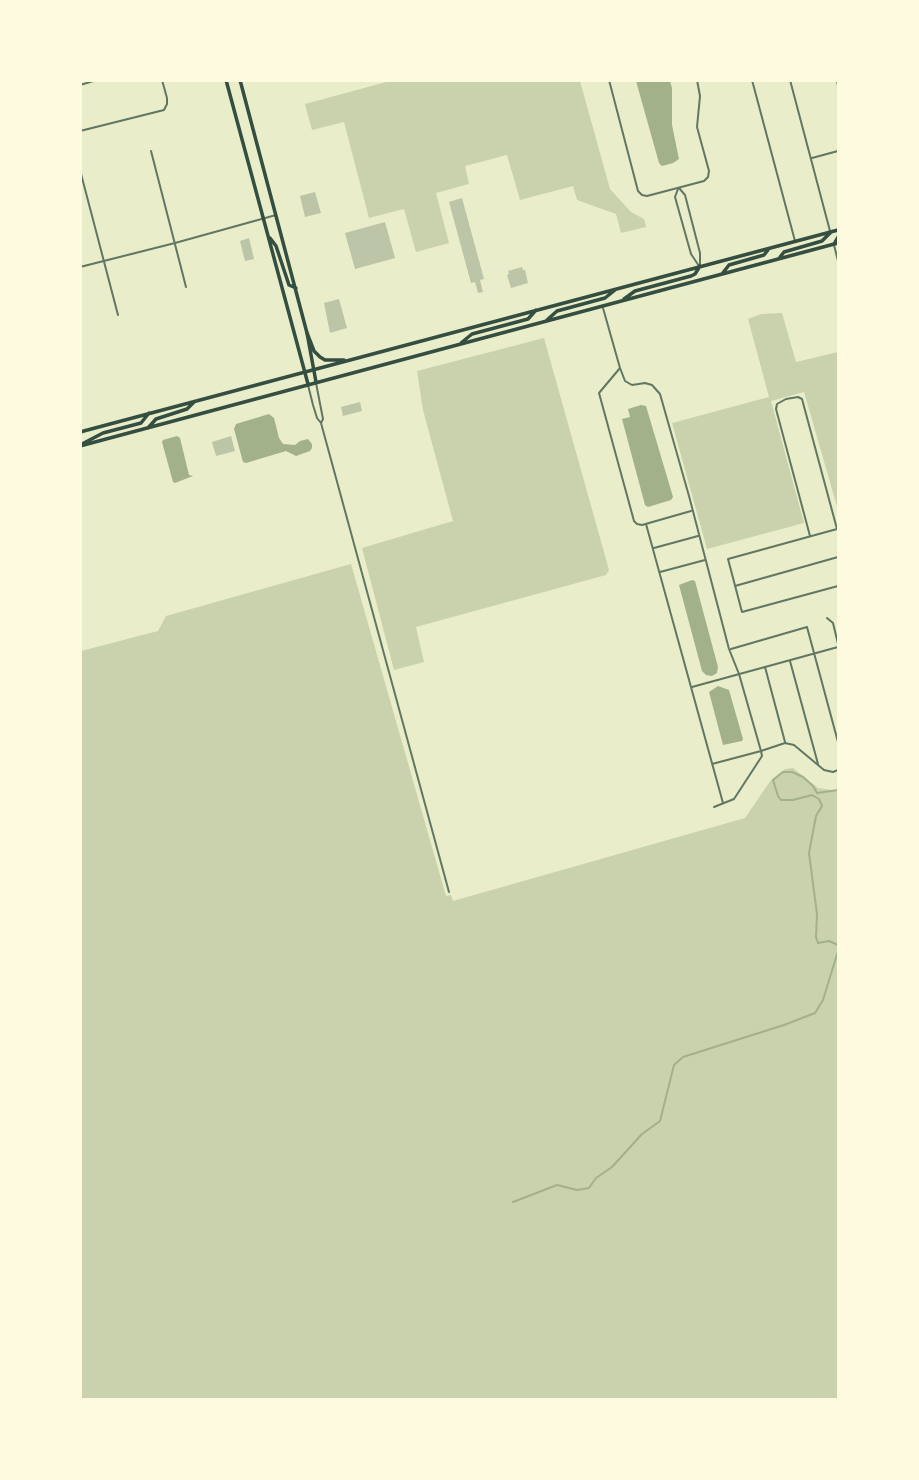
<!DOCTYPE html>
<html>
<head>
<meta charset="utf-8">
<style>
	body { margin:0 }
	#map { position:relative; width:919px; height:1480px; overflow:hidden; background:#e9edc9; font-family:"Work Sans",sans-serif }
	canvas { display:block }
	.frame { position:absolute; inset:0; border:82px solid #fefae0; pointer-events:none }
</style>
</head>
<body>
<div id="map">
<canvas width="919" height="1480"></canvas>
<div class="frame"></div>
</div>
<script>
const context = document.querySelector('canvas').getContext('2d');
context.lineJoin = 'round';
function fill(path, color) { context.fillStyle = color; context.fill(path, 'evenodd'); }
const shape = rows => new Path2D(rows.map(r => 'M' + r).join(''));
function stroke(path, color, width, dash) { context.strokeStyle = color; context.lineWidth = width; context.lineCap = dash ? 'butt' : 'round'; context.setLineDash(dash || []); context.stroke(path); }
fill(shape([
	[390,81,580,81,610,189,631,212,644,219,646,227,621,233,616,214,577,200,573,186,520,200,507,155,465,166,469,184,436,193,449,243,416,252,404,209,369,218,344,122,312,130,305,104],
	[782,313,796,362,838,352,838,510,804,392,771,401,804,523,707,549,672,423,769,397,748,319,761,314],
	[544,338,609,570,606,575,416,627,424,662,394,670,362,548,453,521,423,410,417,371],
	[351,564,446,896,451,895,453,901,745,818,771,780,785,769,793,768,818,788,838,791,838,1399,81,1399,81,651,158,631,166,616]
]), '#cad2ad');
fill(shape([
	[636,81,670,81,672,88,672,125,679,159,673,163,662,166,659,163],
	[641,405,646,406,673,497,671,500,648,507,645,505,622,419,630,417,628,409],
	[269,414,274,418,279,438,283,444,295,445,300,441,308,439,312,444,312,448,310,451,296,456,286,451,246,463,243,462,234,429,236,424],
	[177,436,180,438,189,475,193,476,175,483,173,482,162,442,163,440],
	[692,580,695,581,718,667,717,673,712,676,706,675,702,671,679,585],
	[718,686,729,690,743,739,742,741,723,745,709,692]
]), '#a3b18a');
stroke(shape([
	[838,790,817,793,813,786,803,777,792,772,783,772,773,780,778,796,781,800,793,800,812,795,819,799,822,806,816,816,809,853,817,914,816,937,818,943,829,941,838,945],
	[513,1202,557,1185,577,1190,589,1188,596,1178,612,1167,642,1134,660,1121,674,1065,683,1057,784,1025,815,1013,823,1000,838,951]
]), '#a3b18a', 2);
fill(shape([
	[315,192,321,213,305,217,300,196],
	[462,198,484,279,480,280,483,292,478,293,475,282,471,283,449,202],
	[385,222,395,258,355,269,345,233],
	[249,238,254,259,245,261,240,241],
	[522,267,523,270,525,270,528,283,511,288,507,275,509,274,508,271],
	[339,299,347,328,330,333,324,303],
	[360,402,362,411,343,416,341,407],
	[231,436,235,451,216,456,212,442]
]), '#bcc5a7');
stroke(shape([
	[609,80,638,191,642,195,647,196,704,181,708,177,709,171,697,127,700,96,697,80],
	[752,80,795,241],
	[790,80,830,231],
	[837,80,838,86],
	[80,85,97,80],
	[80,131,164,110,167,104,167,98,162,80],
	[151,151,186,287],
	[812,158,838,151],
	[80,170,118,315],
	[679,188,685,195,700,253,700,265],
	[678,189,675,197,691,254,699,266],
	[834,245,838,261],
	[80,267,175,243,276,215],
	[603,308,620,368,625,381,632,385,645,383,652,385,660,394,689,496,729,649,739,674,761,751,712,764],
	[620,368,599,393,634,521,637,524,642,525,691,511],
	[308,385,313,405,317,418,321,423,323,419,316,383],
	[321,423,449,892],
	[646,524,723,803],
	[837,529,728,559,742,612,838,586],
	[810,536,776,409,777,404,786,399,798,397,802,399,837,529],
	[654,548,698,536],
	[660,572,705,560],
	[735,586,838,557],
	[827,618,833,623,838,644],
	[731,649,807,627,838,742],
	[790,661,818,764],
	[765,667,785,742],
	[692,687,838,647],
	[714,807,734,799,762,756,761,751,785,743,794,745,824,770,833,772,838,770]
]), '#617663', 2);
stroke(shape([
	[226,80,308,384],
	[240,80,307,333,316,382],
	[270,238,276,246,289,285,296,288]
]), '#344e41', 3.5);
stroke(shape([
	[834,244,838,237],
	[780,257,784,252,822,241,831,232],
	[722,274,729,265,764,255,768,250],
	[624,299,635,291,691,276,695,274,700,266],
	[547,320,557,311,605,298,615,290],
	[307,333,314,351,320,357,325,360,344,360],
	[461,343,472,334,528,319,536,310],
	[148,428,156,419,187,409,194,402],
	[80,432,838,230],
	[82,444,103,433,141,423,149,413],
	[80,446,838,243]
]), '#344e41', 3.5);
</script>
</body>
</html>
